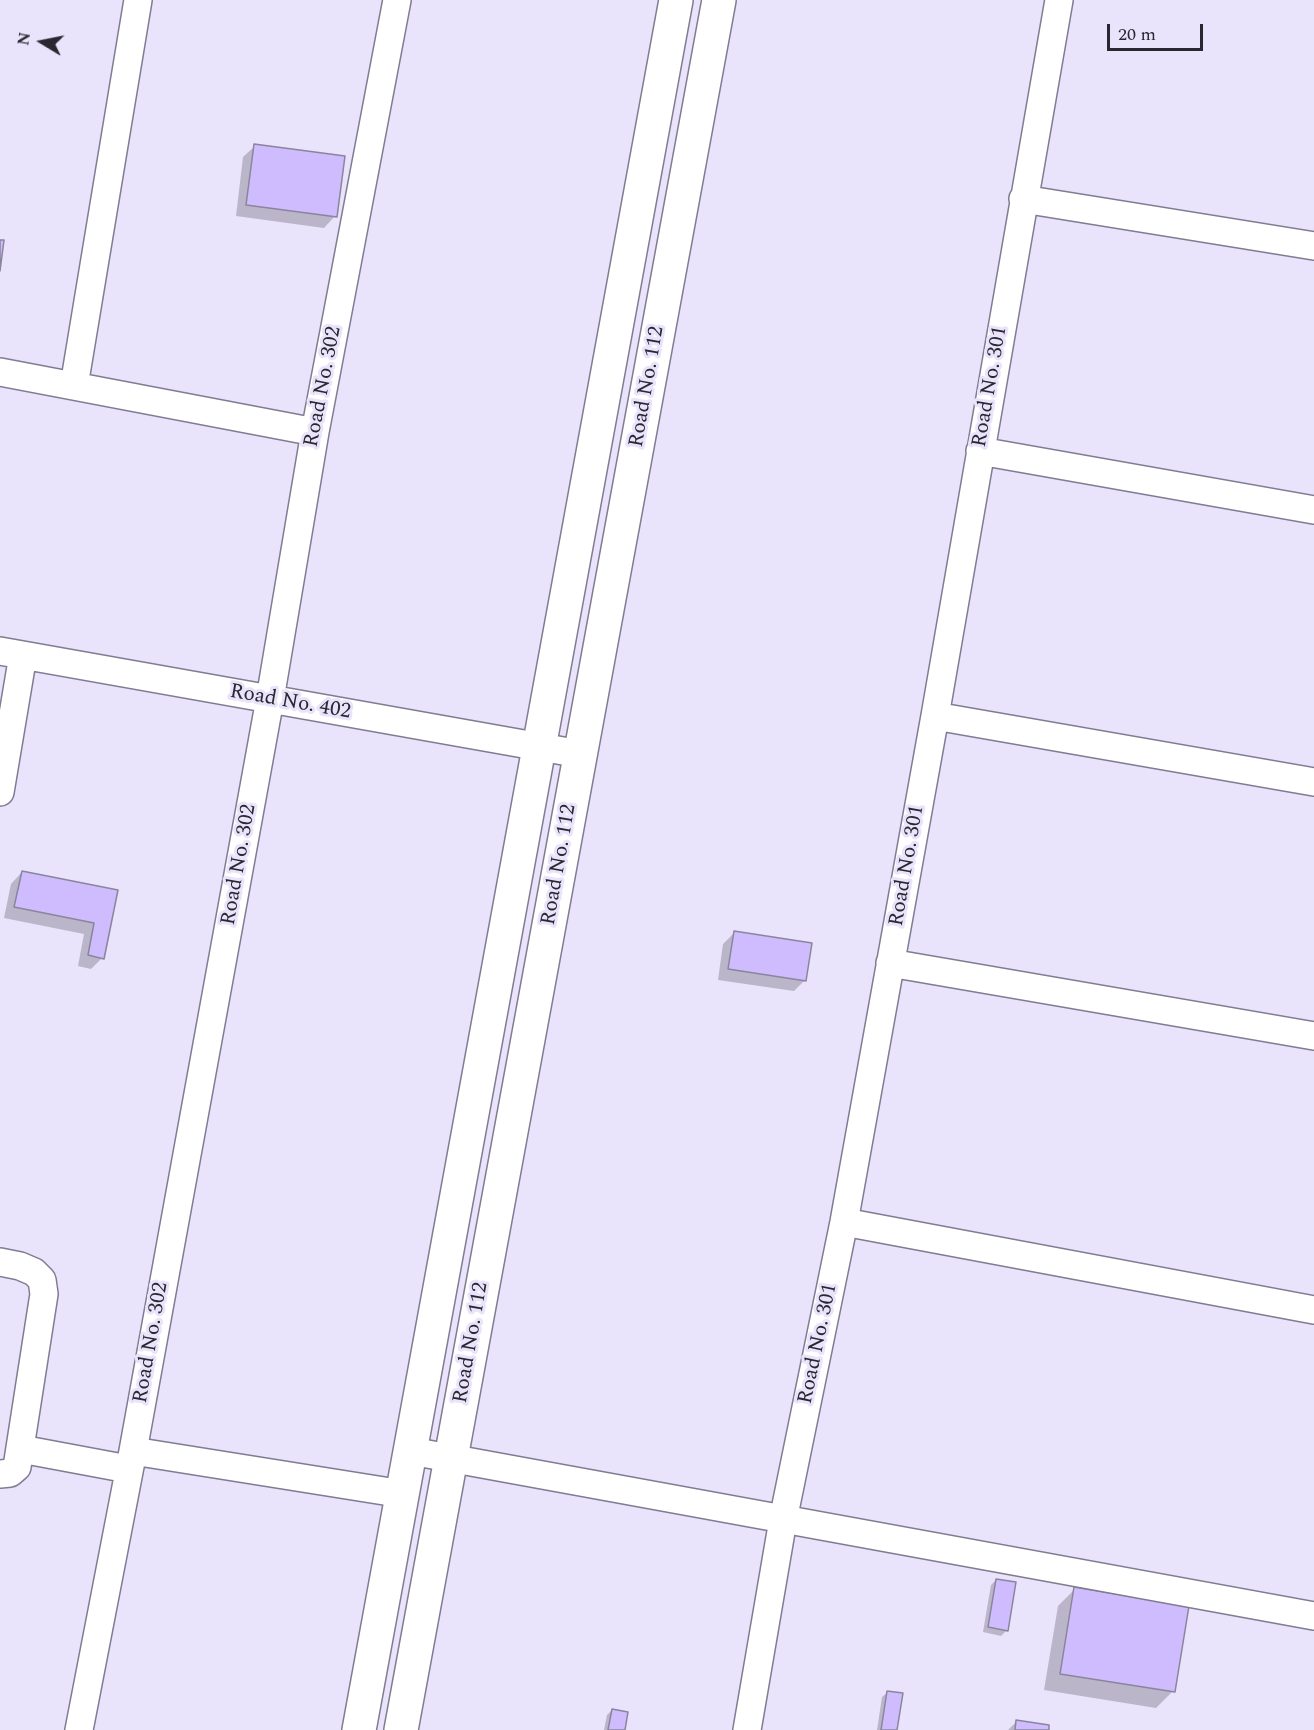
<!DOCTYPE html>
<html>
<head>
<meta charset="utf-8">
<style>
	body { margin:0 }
	#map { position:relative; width:1314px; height:1730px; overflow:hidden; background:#e9e3fb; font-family:Spectral,serif }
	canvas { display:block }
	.north { position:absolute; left:12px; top:12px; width:60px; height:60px; -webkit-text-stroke:4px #e9e3fb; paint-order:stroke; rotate:280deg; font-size:16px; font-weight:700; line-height:24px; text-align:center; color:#29272f }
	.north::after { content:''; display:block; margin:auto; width:21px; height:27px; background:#29272f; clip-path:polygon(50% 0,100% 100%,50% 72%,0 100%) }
	.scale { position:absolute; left:1107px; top:24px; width:96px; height:27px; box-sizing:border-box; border:3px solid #29272f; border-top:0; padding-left:8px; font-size:18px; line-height:21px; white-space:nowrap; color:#29272f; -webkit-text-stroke:4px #e9e3fb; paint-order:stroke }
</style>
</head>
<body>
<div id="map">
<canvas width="1314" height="1730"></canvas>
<div class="north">N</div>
<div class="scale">20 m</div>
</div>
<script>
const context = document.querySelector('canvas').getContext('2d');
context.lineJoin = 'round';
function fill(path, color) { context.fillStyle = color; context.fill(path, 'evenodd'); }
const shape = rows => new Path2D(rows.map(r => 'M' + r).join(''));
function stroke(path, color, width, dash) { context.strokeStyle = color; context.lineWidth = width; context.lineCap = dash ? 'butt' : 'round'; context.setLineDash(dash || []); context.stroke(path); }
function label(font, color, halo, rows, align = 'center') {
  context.font = font + ' Spectral,serif'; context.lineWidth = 6; context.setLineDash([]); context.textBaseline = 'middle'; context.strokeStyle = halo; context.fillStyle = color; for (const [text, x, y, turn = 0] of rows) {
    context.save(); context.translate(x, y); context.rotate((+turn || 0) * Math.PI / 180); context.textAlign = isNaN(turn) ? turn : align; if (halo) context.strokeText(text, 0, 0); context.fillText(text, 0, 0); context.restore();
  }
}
fill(shape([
	[255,146,335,216,324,228,236,216,243,157],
	[22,872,116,891,102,958,91,969,78,966,84,934,4,918,11,884],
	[734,933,805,980,794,991,718,980,723,944],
	[996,1580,1007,1630,1001,1636,983,1632,991,1585],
	[1075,1589,1173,1691,1156,1708,1044,1690,1058,1606],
	[888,1692,895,1730,877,1730,882,1697],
	[612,1710,623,1730,604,1730,607,1715],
	[1017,1721,1047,1730,1008,1730]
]), '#0003');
const building = shape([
	[254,144,345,156,337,217,246,205,254,144],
	[0,240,4,240,0,271,0,240],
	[22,871,118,890,104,959,88,955,94,923,14,907,22,871],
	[734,931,812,943,806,981,728,969,734,931],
	[996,1579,1016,1582,1008,1631,988,1627,996,1579],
	[1074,1587,1189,1606,1175,1692,1060,1674,1074,1587],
	[887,1691,903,1693,897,1730,881,1730,887,1691],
	[612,1709,628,1712,625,1730,608,1730,612,1709],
	[1016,1720,1049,1725,1049,1730,1015,1730,1016,1720]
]);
fill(building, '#cebcfe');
stroke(building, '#8a859b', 1.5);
const minor = shape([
	[1023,199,1314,246],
	[0,372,315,432],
	[74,386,138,0],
	[980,451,1314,510],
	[0,651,580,754],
	[935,716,1314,782],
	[0,792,23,655],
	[890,963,1314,1036],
	[844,1222,1314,1310],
	[0,1262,20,1266,34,1272,42,1280,44,1294,17,1467,10,1473,0,1474],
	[21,1449,128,1469],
	[133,1451,403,1494],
	[411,1451,1314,1616],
	[79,1730,133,1451,270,699,315,432,397,0],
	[747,1730,783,1520,844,1222,935,716,1059,0]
]);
const tertiary = shape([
	[359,1730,676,0],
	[401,1730,719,0]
]);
stroke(minor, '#817c91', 30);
stroke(tertiary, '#817c91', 36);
stroke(minor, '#fff', 27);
stroke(tertiary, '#fff', 33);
label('21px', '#29272f', '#e9e3fb', [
	["Road No. 302",324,387,-79],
	["Road No. 112",648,387,-80],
	["Road No. 301",991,387,-80],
	["Road No. 402",290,703,10],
	["Road No. 302",240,865,-80],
	["Road No. 112",560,865,-80],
	["Road No. 301",908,866,-80],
	["Road No. 302",152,1343,-80],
	["Road No. 112",472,1343,-80],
	["Road No. 301",819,1344,-78]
]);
</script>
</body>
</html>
